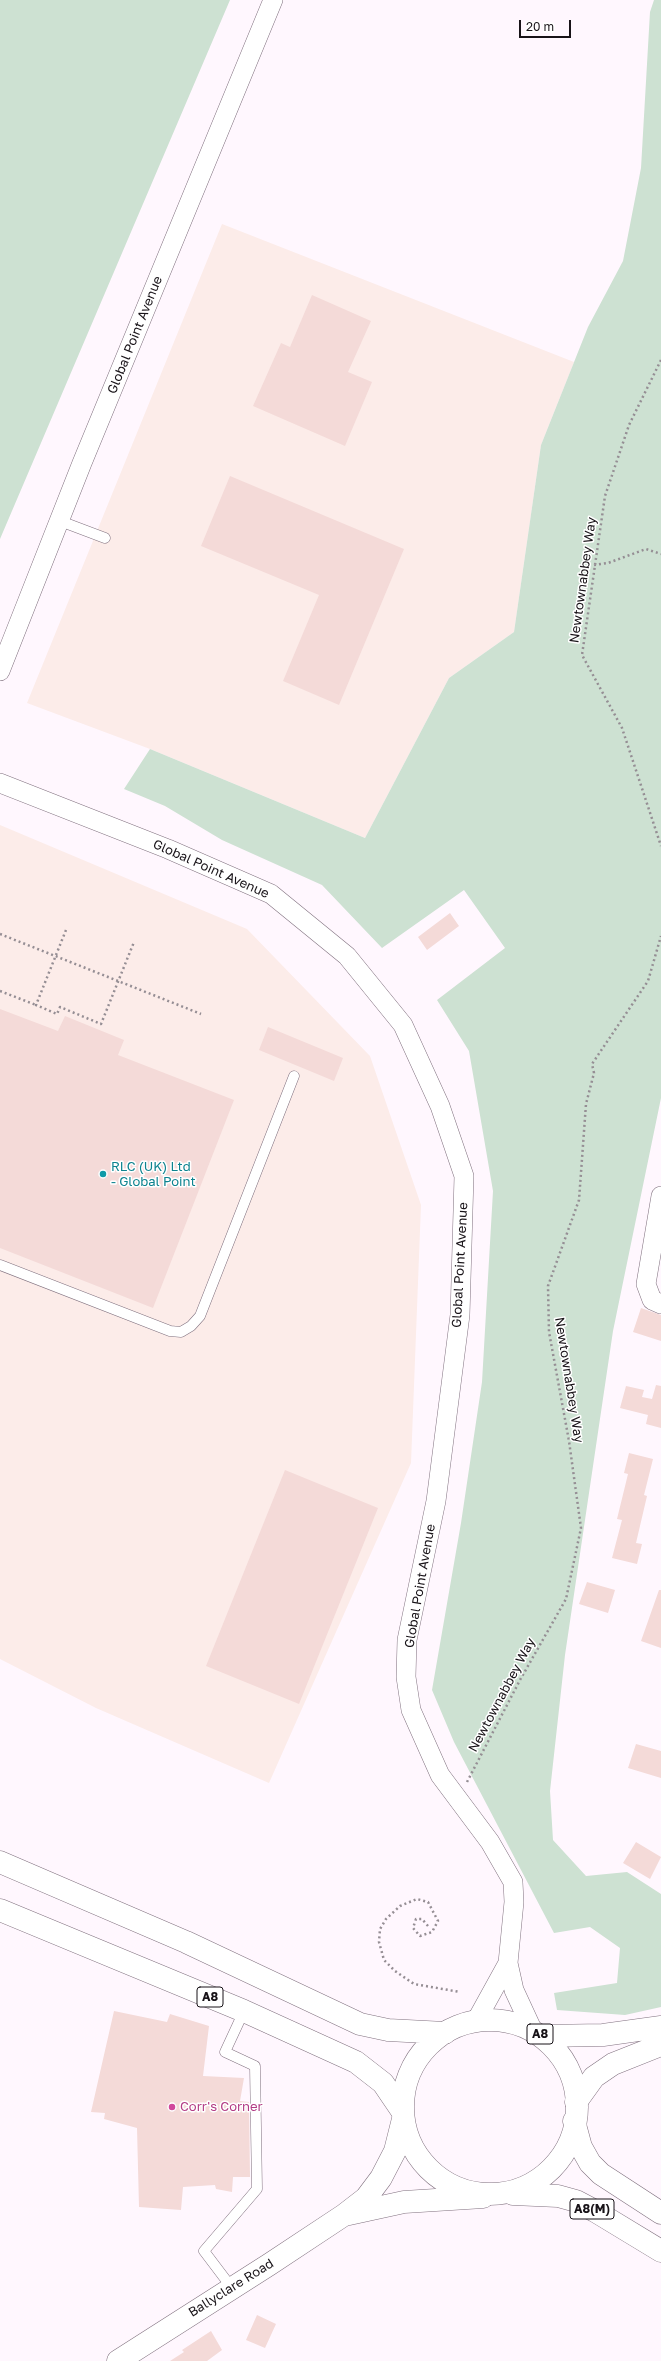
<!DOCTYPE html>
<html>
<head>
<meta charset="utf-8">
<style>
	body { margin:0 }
	#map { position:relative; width:661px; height:2361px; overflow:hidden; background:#fff7fe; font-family:"Golos Text",sans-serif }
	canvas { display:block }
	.scale { position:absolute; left:519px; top:20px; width:52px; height:18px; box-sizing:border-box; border:2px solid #181318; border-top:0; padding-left:5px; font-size:12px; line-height:14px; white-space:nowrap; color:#181318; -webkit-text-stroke:3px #fff; paint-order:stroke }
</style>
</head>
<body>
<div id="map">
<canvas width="661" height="2361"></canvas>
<div class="scale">20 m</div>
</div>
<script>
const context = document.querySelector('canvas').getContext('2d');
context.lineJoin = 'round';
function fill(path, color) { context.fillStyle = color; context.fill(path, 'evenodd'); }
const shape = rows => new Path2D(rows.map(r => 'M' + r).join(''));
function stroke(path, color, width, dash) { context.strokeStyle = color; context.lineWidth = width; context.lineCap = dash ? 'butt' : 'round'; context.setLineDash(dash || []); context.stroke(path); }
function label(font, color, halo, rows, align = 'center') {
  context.font = font + ' "Golos Text",sans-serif'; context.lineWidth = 3; context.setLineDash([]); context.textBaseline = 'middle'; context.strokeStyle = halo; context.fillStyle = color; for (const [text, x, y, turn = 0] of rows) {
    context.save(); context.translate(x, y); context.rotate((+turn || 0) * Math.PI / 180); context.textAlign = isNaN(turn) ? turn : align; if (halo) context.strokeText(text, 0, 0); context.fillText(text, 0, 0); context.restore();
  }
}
fill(shape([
	[222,224,574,362,541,445,514,632,449,678,365,838,150,749,27,703],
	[0,825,247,929,370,1056,421,1205,411,1463,269,1783,96,1708,0,1659]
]), '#fcece9');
fill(shape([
	[0,0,230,0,0,539],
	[654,0,661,0,661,1098,613,1331,565,1655,550,1791,553,1840,586,1876,627,1872,661,1894,661,2007,625,2015,557,2010,554,1993,617,1983,620,1948,590,1927,554,1933,454,1742,432,1690,461,1523,482,1382,493,1191,469,1051,437,1000,505,948,464,890,382,948,322,885,222,840,165,806,124,789,150,749,365,838,449,678,514,632,541,445,588,327,623,261,641,168,650,12]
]), '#cde1d2');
fill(shape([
	[312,295,371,321,348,372,372,382,345,446,253,406,281,343,290,347],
	[230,476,404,549,339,705,283,681,319,595,201,546],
	[450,913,459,926,427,950,418,937],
	[0,1009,58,1031,65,1016,124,1040,118,1055,234,1100,153,1308,0,1248],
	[268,1027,343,1058,334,1081,259,1050],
	[641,1308,661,1315,661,1341,633,1332],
	[656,1385,661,1386,661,1428,646,1424,648,1415,620,1408,626,1386,644,1390,642,1397,652,1399],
	[629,1453,653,1459,644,1495,647,1496,636,1543,642,1544,637,1564,612,1558,622,1520,617,1519,628,1474,624,1473],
	[285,1470,378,1508,299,1704,206,1666],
	[587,1582,615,1590,608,1613,579,1604],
	[659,1590,661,1590,661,1648,641,1641],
	[636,1744,661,1751,661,1778,628,1768],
	[636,1842,661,1857,650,1879,623,1863],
	[114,2011,167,2022,170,2014,209,2026,203,2076,244,2078,240,2101,249,2102,250,2177,233,2177,232,2192,216,2189,215,2185,183,2187,181,2210,139,2207,137,2128,104,2119,105,2113,91,2112],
	[257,2315,276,2324,265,2348,246,2340],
	[211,2331,222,2350,207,2361,170,2361,184,2352,182,2350]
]), '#f4dad8');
const service = shape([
	[60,521,105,538],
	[0,1265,170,1331,181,1332,191,1326,200,1316,294,1076],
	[232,2288,204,2251,257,2189,255,2066,225,2052,244,2011]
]);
const minor = shape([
	[0,671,82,463,273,0],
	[0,783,168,849,271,894,347,956,403,1025,440,1106,464,1176,460,1315,436,1501,407,1640,406,1677,411,1710,440,1775,490,1842,513,1882,514,1902,508,1963,514,1990,532,2029],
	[661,1196,646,1284,652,1300,661,1304],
	[476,2021,508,1963]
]);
const secondary = shape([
	[543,2036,603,2035,661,2027],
	[576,2102,594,2077,613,2064,661,2045],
	[349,2214,404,2202,483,2197],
	[118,2361,270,2264,344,2215,366,2198,381,2178,395,2151,403,2119]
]);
const trunk = shape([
	[0,1862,186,1942,360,2024,388,2030,445,2033],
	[0,1910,244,2011,356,2062,383,2083,402,2111],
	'403 2107a87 87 0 1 1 174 0a87 87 0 1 1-174 0Z'
]);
const motorway = shape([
	[574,2121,581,2147,590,2163,601,2174,661,2213],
	[513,2194,558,2196,576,2201,595,2211,661,2251]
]);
stroke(service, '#80717f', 11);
stroke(minor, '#80717f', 20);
stroke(secondary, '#80717f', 23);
stroke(trunk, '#80717f', 23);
stroke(motorway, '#80717f', 23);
stroke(shape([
	[661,360,629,425,605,496,582,655,622,728,661,846],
	[594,565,608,563,646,549,661,554],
	[66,930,36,1005,57,1014,60,1007,101,1024,134,942],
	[0,934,201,1014],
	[0,991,36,1005],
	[467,1782,520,1680,566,1599,581,1528,569,1441,549,1332,548,1286,579,1200,586,1104,594,1073,592,1064,648,981,661,936],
	[428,1926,422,1919,416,1919,413,1928,420,1936,432,1932,438,1921,428,1902,417,1899,400,1906,386,1919,380,1929,379,1942,384,1960,395,1971,414,1984,460,1992]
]), '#958e94', 2.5, [2, 3]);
stroke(service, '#fff', 10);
stroke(minor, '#fff', 19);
stroke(secondary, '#fff', 22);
stroke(trunk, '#fff', 22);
stroke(motorway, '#fff', 22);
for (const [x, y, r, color] of [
	[103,1174,4,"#0f9aa8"],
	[172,2107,4,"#d1479c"]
]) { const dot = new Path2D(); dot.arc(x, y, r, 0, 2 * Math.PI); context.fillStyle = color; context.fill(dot); stroke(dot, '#fff', 1.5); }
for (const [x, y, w] of [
	[210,1997,26],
	[540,2034,26],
	[592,2209,44]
]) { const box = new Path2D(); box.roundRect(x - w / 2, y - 10, w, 20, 3); context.fillStyle = '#fff'; context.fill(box); stroke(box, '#181318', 1); }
label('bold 12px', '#181318', null, [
	["A8",210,1997],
	["A8",540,2034],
	["A8(M)",592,2209]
]);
label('13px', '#181318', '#fff', [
	["Global Point Avenue",135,335,-68],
	["Newtownabbey Way",583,580,-82],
	["Global Point Avenue",211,869,24],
	["Global Point Avenue",460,1265,-87],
	["Newtownabbey Way",569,1380,81],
	["Global Point Avenue",420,1586,-80],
	["Newtownabbey Way",502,1695,-62],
	["Ballyclare Road",231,2288,-32]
]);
label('13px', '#0d838f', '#fff', [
	["RLC (UK) Ltd",111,1167],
	["- Global Point",111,1182]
], 'left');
label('13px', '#b23c85', '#fff', [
	["Corr's Corner",180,2107]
], 'left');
</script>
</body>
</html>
